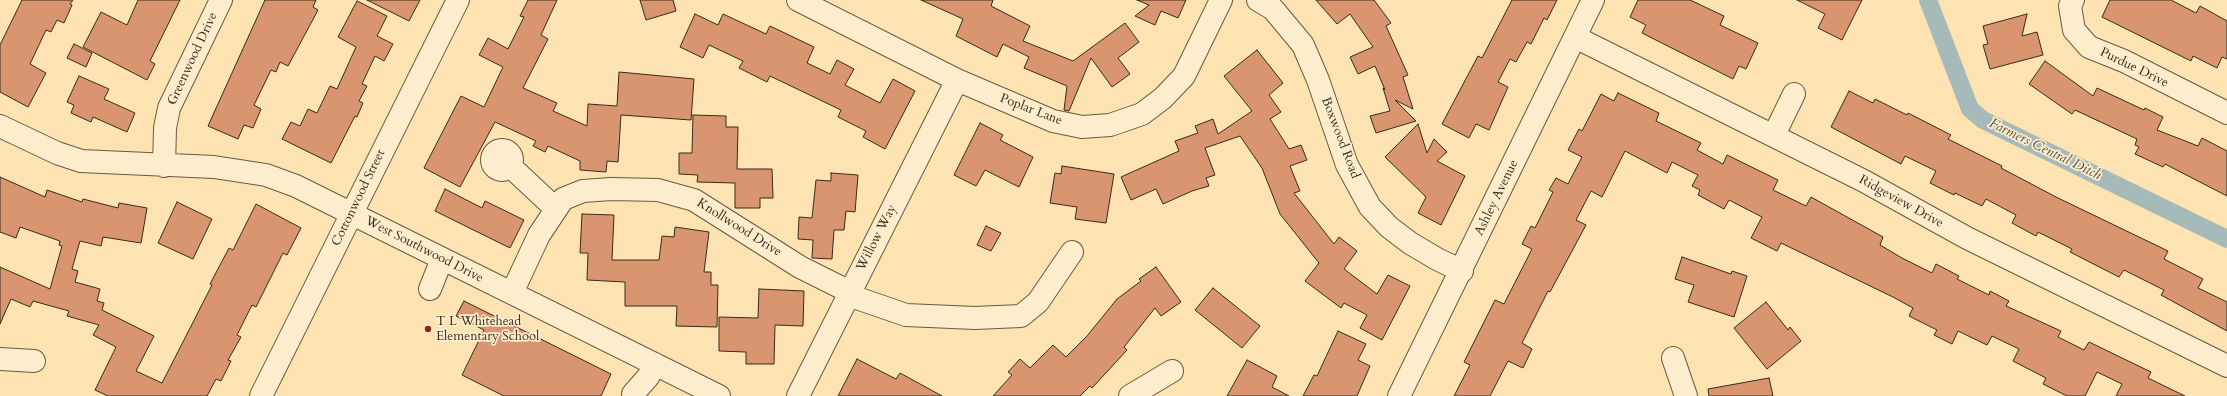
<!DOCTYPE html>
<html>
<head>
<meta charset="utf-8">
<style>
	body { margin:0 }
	canvas { display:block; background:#fde3b2 }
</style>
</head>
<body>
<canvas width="2227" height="396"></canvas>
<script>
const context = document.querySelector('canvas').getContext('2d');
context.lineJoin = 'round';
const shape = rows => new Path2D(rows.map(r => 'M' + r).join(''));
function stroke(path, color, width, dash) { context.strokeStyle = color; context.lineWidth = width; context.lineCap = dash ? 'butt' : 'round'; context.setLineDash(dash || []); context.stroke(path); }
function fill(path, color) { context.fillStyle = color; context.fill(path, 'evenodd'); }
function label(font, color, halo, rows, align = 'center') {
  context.font = font + ' Cardo,serif'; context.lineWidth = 3.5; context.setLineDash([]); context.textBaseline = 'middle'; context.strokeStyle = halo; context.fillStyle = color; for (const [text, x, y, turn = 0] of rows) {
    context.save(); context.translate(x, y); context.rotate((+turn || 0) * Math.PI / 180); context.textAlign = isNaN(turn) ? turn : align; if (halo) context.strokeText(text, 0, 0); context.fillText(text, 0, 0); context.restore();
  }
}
stroke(shape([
	[1928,0,1970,109,1983,120,2227,239]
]), '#a6bbb9', 18);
const building = shape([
	[22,0,73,0,70,4,72,5,64,23,57,20,51,32,46,30,30,64,46,73,28,107,0,92,0,45,22,0],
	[138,0,180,0,150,61,155,64,147,80,83,47,101,12,127,25,138,0],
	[265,0,316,0,313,7,318,10,288,66,280,62,276,72,271,70,254,105,261,109,253,128,244,125,238,139,208,126,265,0],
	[367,0,420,0,409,21,367,0],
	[528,0,557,0,541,35,548,39,523,88,557,103,553,111,587,126,588,104,617,106,619,72,694,79,691,120,621,115,618,162,607,161,606,172,580,170,580,161,548,146,545,152,533,146,536,141,495,122,460,187,424,168,461,96,484,107,503,67,479,55,488,38,508,49,524,17,520,16,528,0],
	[640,0,673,0,676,11,646,20,640,0],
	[921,0,993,0,991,6,1030,26,1023,41,1073,61,1125,23,1139,42,1118,58,1130,74,1112,87,1091,58,1069,111,1064,110,1067,86,1024,68,1029,57,1003,44,997,57,956,36,963,19,921,0],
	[1137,0,1186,0,1178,18,1161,11,1155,25,1135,16,1149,5,1137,0],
	[1316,0,1374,0,1391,23,1386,26,1408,75,1403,77,1413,109,1395,100,1416,121,1376,133,1370,116,1390,111,1383,88,1385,90,1375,66,1358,74,1350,57,1373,47,1350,14,1337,24,1316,0],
	[1512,0,1557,0,1547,20,1544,18,1531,44,1527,42,1516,62,1510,59,1498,82,1508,87,1489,130,1476,124,1469,138,1442,124,1478,56,1482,58,1512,0],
	[1638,0,1690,0,1724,16,1720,25,1758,43,1746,69,1739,66,1733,79,1642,33,1646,25,1630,17,1638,0],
	[1797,0,1862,0,1842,40,1818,28,1825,14,1797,0],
	[2110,0,2171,0,2196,13,2200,6,2227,21,2227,59,2222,57,2217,68,2193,56,2191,61,2102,17,2110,0],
	[357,1,387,16,377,36,393,44,384,61,375,56,362,84,367,86,359,101,363,103,357,117,355,116,331,163,282,139,291,122,300,126,308,109,317,113,330,86,337,89,356,47,338,37,357,1],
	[695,14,718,25,723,14,766,34,770,26,814,47,807,63,830,74,837,60,854,69,845,85,880,103,893,79,915,91,885,149,863,137,866,131,838,117,841,110,770,76,767,82,739,68,743,61,709,45,703,58,680,47,695,14],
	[2027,14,2022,36,2037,32,2043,55,1990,69,1983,45,1988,44,1983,26,2027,14],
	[74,44,92,53,86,67,67,58,74,44],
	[1257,50,1283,83,1269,95,1281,112,1270,119,1289,149,1301,145,1307,160,1290,166,1300,191,1294,193,1334,244,1339,237,1357,251,1344,269,1377,294,1388,275,1410,286,1382,340,1360,328,1367,315,1344,303,1341,308,1305,281,1319,263,1280,214,1262,168,1240,136,1205,148,1215,175,1206,178,1209,186,1192,191,1163,204,1156,189,1131,200,1121,177,1179,151,1175,141,1198,133,1195,126,1213,119,1218,134,1252,111,1224,76,1257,50],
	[2045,61,2093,96,2097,88,2144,110,2145,108,2163,117,2157,130,2198,146,2202,138,2227,151,2227,196,2165,164,2163,167,2135,154,2139,147,2135,145,2137,139,2075,110,2072,114,2029,84,2045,61],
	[79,76,109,89,104,99,135,113,127,132,93,117,91,122,71,113,74,105,67,102,79,76],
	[1849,91,1873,103,1875,99,1907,115,1908,113,1951,135,1948,139,2002,166,2001,168,2056,197,2168,251,2164,259,2203,279,2198,288,2227,302,2227,331,2161,295,2164,290,2124,270,2119,277,2070,252,2072,249,2038,232,2036,236,2012,223,2016,215,1986,199,1982,206,1955,193,1954,195,1930,183,1936,171,1905,156,1901,164,1831,127,1849,91],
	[1618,93,1659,113,1656,121,1701,143,1697,150,1723,164,1727,155,1778,180,1773,190,1806,206,1811,197,1883,237,1880,245,1902,258,1932,273,1936,264,1959,276,1957,279,1989,295,1990,291,2009,301,2006,306,2061,331,2058,337,2084,350,2089,342,2151,372,2148,378,2185,396,2116,396,2122,384,2097,372,2085,396,2067,396,2043,384,2046,378,2013,361,2019,349,1992,336,1987,345,1958,331,1952,344,1934,335,1937,330,1909,316,1913,308,1893,297,1781,243,1777,251,1751,238,1762,217,1729,200,1724,209,1698,195,1700,190,1692,186,1698,175,1672,162,1667,173,1625,151,1602,197,1591,191,1576,220,1586,225,1550,292,1548,291,1522,343,1532,349,1523,368,1508,361,1490,396,1454,396,1470,365,1464,362,1495,300,1504,304,1532,249,1522,244,1531,226,1535,228,1553,192,1549,190,1556,178,1568,184,1582,157,1568,150,1579,129,1582,131,1601,94,1614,101,1618,93],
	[693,115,726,116,726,127,738,127,737,169,772,169,773,198,760,198,760,208,735,208,735,183,697,182,698,175,679,174,679,153,692,153,693,115],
	[980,123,1003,135,1000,140,1033,157,1019,187,985,170,976,186,954,175,980,123],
	[1418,124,1427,153,1434,139,1447,152,1437,161,1465,176,1441,225,1418,213,1426,197,1385,157,1418,124],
	[1062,166,1114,174,1106,223,1075,219,1077,207,1050,203,1055,173,1061,174,1062,166],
	[831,173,858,175,855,212,846,211,844,230,834,230,832,259,812,258,813,240,798,239,799,217,812,218,816,180,831,181,831,173],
	[0,177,45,197,47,190,82,202,83,199,118,208,119,203,147,208,141,243,103,237,101,246,80,241,72,269,78,271,75,282,100,289,97,301,104,303,102,310,154,336,136,371,162,383,212,285,210,284,229,248,233,250,256,204,301,228,287,255,283,253,256,307,252,305,237,335,241,337,228,360,231,361,221,381,216,379,207,396,108,396,95,390,116,347,93,335,99,325,67,316,69,311,33,301,30,307,11,299,0,324,0,267,50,289,62,246,59,245,60,241,20,227,16,238,0,232,0,177],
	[445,189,482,208,485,201,524,220,510,248,435,211,445,189],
	[177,202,212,219,193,259,158,243,177,202],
	[582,214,614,215,612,260,659,260,662,236,674,237,675,227,709,232,704,272,711,272,711,285,718,285,717,327,676,326,677,306,625,306,625,282,587,280,588,253,580,253,582,214],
	[986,226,1001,233,991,251,977,245,986,226],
	[1682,257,1731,274,1732,271,1747,276,1734,317,1688,302,1694,285,1675,279,1682,257],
	[1156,267,1181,302,1161,316,1155,308,1124,347,1127,350,1092,388,1090,386,1080,396,993,396,1012,375,1008,372,1020,359,1030,368,1053,345,1066,357,1087,336,1117,299,1141,281,1139,279,1156,267],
	[1213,288,1260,326,1242,348,1195,310,1213,288],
	[759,289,804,291,803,326,775,325,774,364,746,364,746,352,719,351,719,317,758,318,759,289],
	[464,301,611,374,601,396,504,396,462,375,484,330,456,316,464,301],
	[1766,302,1788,330,1790,327,1801,341,1767,369,1734,328,1766,302],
	[1338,331,1366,344,1358,360,1370,366,1357,396,1303,396,1314,375,1317,376,1338,331],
	[857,359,896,379,900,373,942,396,838,396,857,359],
	[1247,360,1277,376,1272,387,1289,396,1227,396,1247,360],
	[1769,378,1773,396,1709,396,1708,389,1769,378]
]);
fill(building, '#d9956f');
stroke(building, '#372b1b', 1);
const minor = shape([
	[798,0,957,80,1053,121,1082,127,1110,125,1142,114,1163,98,1184,76,1221,0],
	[1258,0,1273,9,1303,45,1318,80,1347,165,1370,207,1389,227,1410,243,1437,259,1462,271],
	[2073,0,2070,6,2074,30,2089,47,2124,61,2227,113],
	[1575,37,1864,181,1967,238,2227,366],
	[0,126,57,153,81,161,214,167,266,175,296,186,719,396],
	[1774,135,1794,94],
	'492 160a10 10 0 1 1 20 0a10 10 0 1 1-20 0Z',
	[164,166,165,128,169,108,221,0],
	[510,166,556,209],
	[430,289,442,259],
	[512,293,539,235,563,199,583,191,611,189,658,190,694,200,800,267,850,292],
	[848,295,906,315,975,318,1021,316,1038,302,1072,252],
	[1673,358,1686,396],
	[0,359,34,361],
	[633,394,648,377,655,364],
	[261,396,458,0],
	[798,396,957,80],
	[1130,396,1172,371],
	[1399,396,1593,0]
]);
stroke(minor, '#685941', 24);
stroke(minor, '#feedcd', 22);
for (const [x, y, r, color] of [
	[428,329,4,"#8f2418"]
]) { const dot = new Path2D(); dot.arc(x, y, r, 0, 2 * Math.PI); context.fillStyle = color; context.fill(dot); stroke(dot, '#feedcd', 1.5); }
label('13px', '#372b1b', '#feedcd', [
	["Greenwood Drive",193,59,-65],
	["Purdue Drive",2134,68,26],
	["Poplar Lane",1031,110,21],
	["Boxwood Road",1340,138,69],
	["Cottonwood Street",359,198,-64],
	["Ashley Avenue",1497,198,-64],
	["Ridgeview Drive",1901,202,29],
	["Knollwood Drive",739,228,32],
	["Willow Way",877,238,-63],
	["West Southwood Drive",424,250,27]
]);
label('13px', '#372b1b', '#feedcd', [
	["T L Whitehead",436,322],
	["Elementary School",436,337]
], 'left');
label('italic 14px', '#534f42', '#feedcd', [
	["Farmers Central Ditch",2045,150,26]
]);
</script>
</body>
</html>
